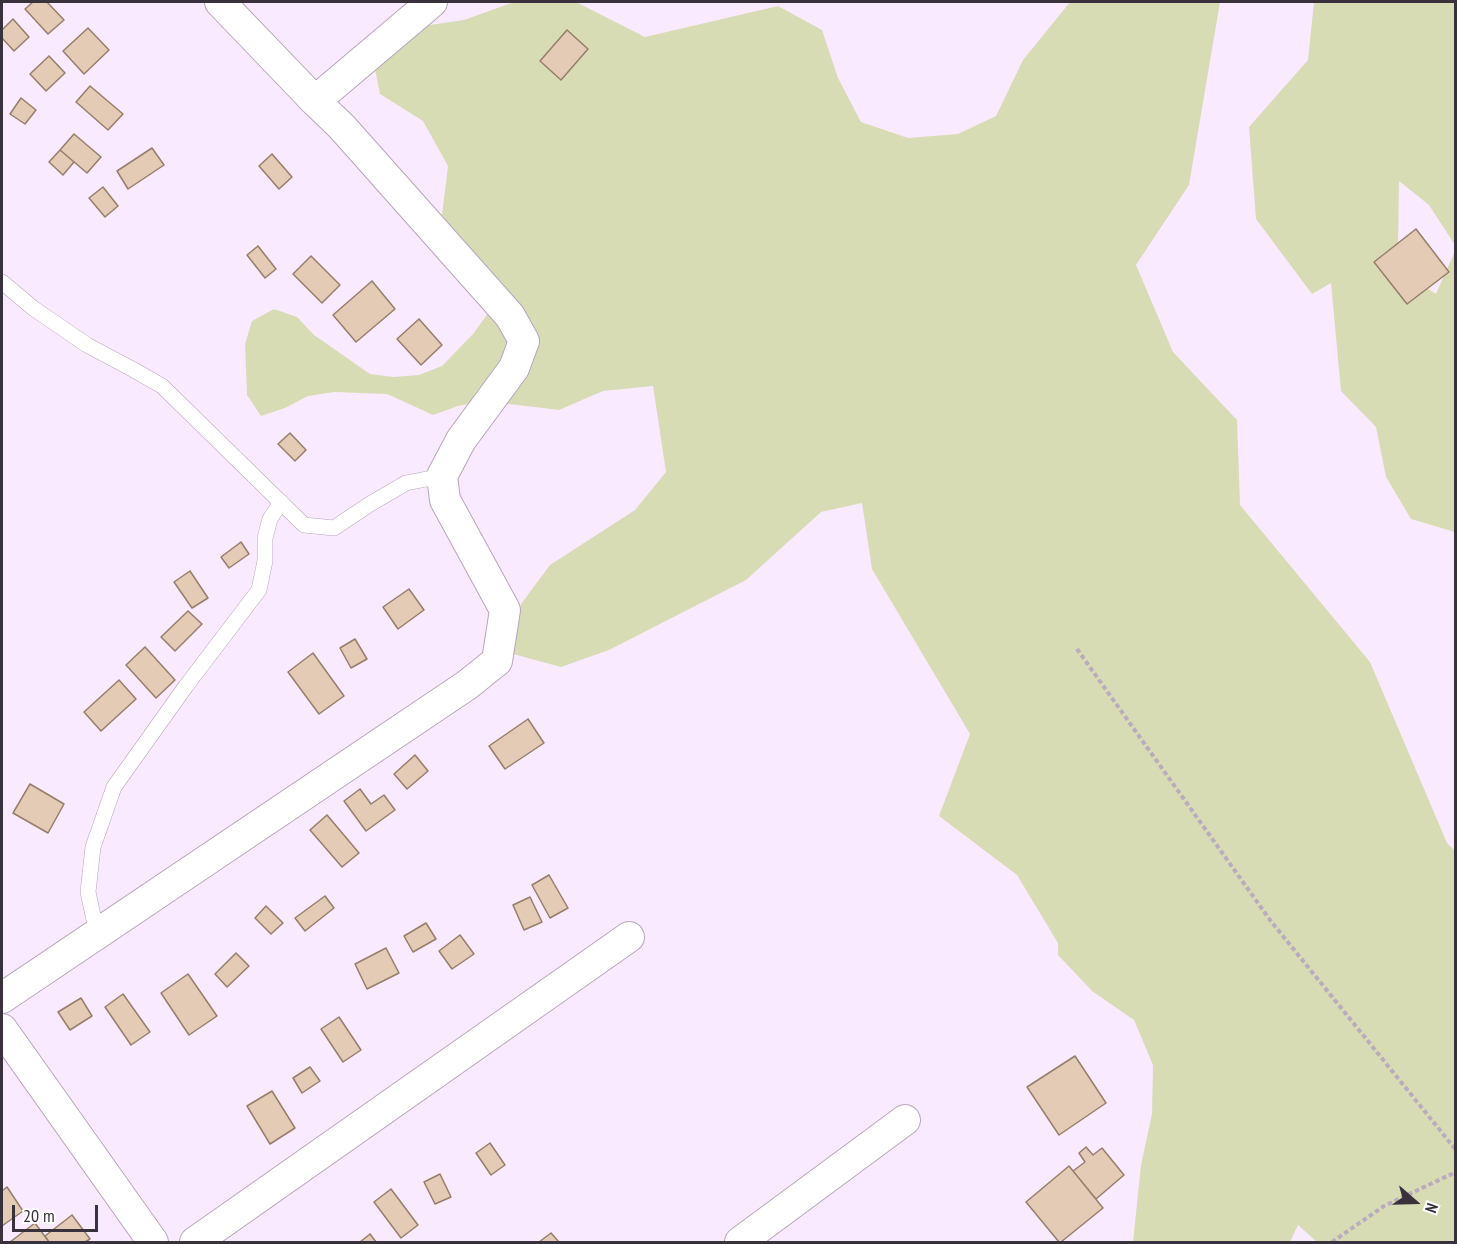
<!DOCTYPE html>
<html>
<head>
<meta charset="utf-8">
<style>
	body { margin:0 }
	#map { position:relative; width:1457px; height:1244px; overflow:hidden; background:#faeaff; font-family:"PT Sans Narrow",sans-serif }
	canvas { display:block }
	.frame { position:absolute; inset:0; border:3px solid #39313b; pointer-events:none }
	.north { position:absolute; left:1385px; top:1172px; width:60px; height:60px; -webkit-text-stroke:4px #fefefe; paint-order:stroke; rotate:110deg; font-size:16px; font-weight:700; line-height:24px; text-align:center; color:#39313b }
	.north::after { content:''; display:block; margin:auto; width:21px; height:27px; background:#39313b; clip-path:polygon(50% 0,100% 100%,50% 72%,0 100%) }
	.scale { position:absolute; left:12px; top:1205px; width:86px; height:27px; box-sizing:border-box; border:3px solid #39313b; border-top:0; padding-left:8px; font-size:18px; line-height:21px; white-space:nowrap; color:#39313b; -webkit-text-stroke:4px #fefefe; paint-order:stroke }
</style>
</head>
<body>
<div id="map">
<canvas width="1457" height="1244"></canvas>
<div class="frame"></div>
<div class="north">N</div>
<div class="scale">20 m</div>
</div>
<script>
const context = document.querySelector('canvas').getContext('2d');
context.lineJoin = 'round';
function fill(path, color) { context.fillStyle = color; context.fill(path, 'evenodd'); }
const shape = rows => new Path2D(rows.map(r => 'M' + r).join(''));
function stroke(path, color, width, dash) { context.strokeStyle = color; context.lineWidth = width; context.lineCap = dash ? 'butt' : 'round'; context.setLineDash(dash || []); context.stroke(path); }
fill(shape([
	[514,2,576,2,645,37,778,6,822,30,838,78,861,122,908,138,958,134,996,116,1023,60,1070,2,1220,2,1189,185,1136,265,1173,352,1237,420,1240,505,1370,662,1447,843,1455,851,1455,1242,1317,1242,1298,1225,1290,1242,1133,1242,1141,1165,1152,1114,1153,1065,1134,1020,1092,991,1058,955,1058,943,1017,875,939,816,970,734,872,569,862,503,821,512,746,580,609,650,561,667,513,654,521,604,550,565,635,510,666,472,653,386,603,391,559,410,484,401,458,406,433,415,387,394,334,392,308,396,285,408,261,416,247,395,245,344,252,321,274,309,297,317,314,335,370,374,394,377,419,375,442,366,473,334,502,294,470,255,442,215,448,166,423,121,380,94,370,45,416,27,464,20],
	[1314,2,1455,2,1455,245,1429,205,1399,181,1398,246,1395,266,1436,294,1455,251,1455,532,1411,519,1386,477,1376,427,1341,391,1331,283,1312,294,1256,219,1249,127,1308,60]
]), '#d8dcb4');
const building = shape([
	[33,2,47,2,64,20,48,34,25,9,33,2],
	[13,19,29,37,14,51,2,38,2,30,13,19],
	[88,28,109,50,84,74,63,51,88,28],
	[567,30,588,49,561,80,540,61,567,30],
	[49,56,65,73,46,91,30,74,49,56],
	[90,86,123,114,108,130,76,102,90,86],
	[21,98,36,110,25,124,10,114,21,98],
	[74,134,101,157,87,173,60,150,74,134],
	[152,148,164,165,128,189,117,171,152,148],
	[60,150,74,162,63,175,49,162,60,150],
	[272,154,292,177,279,189,259,166,272,154],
	[103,187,118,206,105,217,89,198,103,187],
	[1416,229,1449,272,1407,304,1374,262,1416,229],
	[258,246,276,269,265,278,247,255,258,246],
	[311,256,340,285,322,303,293,274,311,256],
	[372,281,395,309,356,342,333,315,372,281],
	[419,319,442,345,421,365,397,339,419,319],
	[290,433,306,450,295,461,278,444,290,433],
	[241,542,249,554,229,568,221,557,241,542],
	[190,571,208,598,192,608,174,582,190,571],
	[409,589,424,610,398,629,383,607,409,589],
	[188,611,202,624,175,651,161,637,188,611],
	[355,639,367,659,351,668,340,648,355,639],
	[145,647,175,680,156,698,126,665,145,647],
	[313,653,344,696,319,714,288,672,313,653],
	[119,680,136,699,101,731,84,712,119,680],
	[528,719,544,743,505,769,489,746,528,719],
	[415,755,428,771,407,789,394,774,415,755],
	[30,784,64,804,48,833,13,813,30,784],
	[360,789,371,804,384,795,395,810,366,831,344,801,360,789],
	[327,815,359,853,342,867,310,830,327,815],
	[549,875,568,908,550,918,532,885,549,875],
	[325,896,334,908,305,931,295,918,325,896],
	[530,897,542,922,524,930,513,905,530,897],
	[266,906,283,923,271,934,255,918,266,906],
	[426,923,436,939,413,952,404,936,426,923],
	[460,935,474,954,452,969,439,951,460,935],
	[386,948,399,973,367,989,355,964,386,948],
	[236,953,249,966,227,987,215,974,236,953],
	[188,974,217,1016,189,1035,161,993,188,974],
	[123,994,150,1032,131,1045,105,1007,123,994],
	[81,998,92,1016,70,1030,58,1012,81,998],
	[339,1017,361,1050,343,1062,321,1029,339,1017],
	[1075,1056,1106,1103,1059,1135,1027,1087,1075,1056],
	[310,1067,320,1081,302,1093,293,1078,310,1067],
	[272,1091,295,1128,270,1144,247,1106,272,1091],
	[490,1143,505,1165,491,1175,476,1153,490,1143],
	[1086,1147,1093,1155,1102,1148,1124,1175,1096,1199,1073,1171,1085,1162,1079,1153,1086,1147],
	[1069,1166,1103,1208,1061,1242,1059,1242,1026,1202,1069,1166],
	[440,1174,451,1197,435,1204,424,1182,440,1174],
	[7,1187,23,1211,2,1226,2,1191,7,1187],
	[391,1189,418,1225,401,1238,374,1202,391,1189],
	[72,1215,90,1239,85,1242,49,1242,45,1236,72,1215],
	[35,1223,49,1242,10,1242,35,1223],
	[551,1233,559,1242,539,1242,551,1233],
	[370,1234,376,1242,360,1242,370,1234]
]);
fill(building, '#e4cbb5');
stroke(building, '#957e6a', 1.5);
const lane = shape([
	[2,282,33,308,87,345,134,370,162,386,304,525,334,528,370,504,406,483,442,476],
	[97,934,88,892,93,847,114,787,186,686,259,590,265,561,265,538,270,519,281,502]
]);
const street = shape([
	[220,2,315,101],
	[2,998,467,685,497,661,505,610,445,500,442,476,461,440,514,368,524,341,510,316,342,127,315,101,432,2],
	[2,1029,153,1242],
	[195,1242,629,937],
	[740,1242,905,1120]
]);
stroke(lane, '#b8a5bd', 16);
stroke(street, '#b8a5bd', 32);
stroke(shape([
	[1077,649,1270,920,1456,1150],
	[1332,1242,1384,1206,1456,1172]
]), '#b9acbd', 4, [4.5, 3]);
stroke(lane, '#fff', 15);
stroke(street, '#fff', 30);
</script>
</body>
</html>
